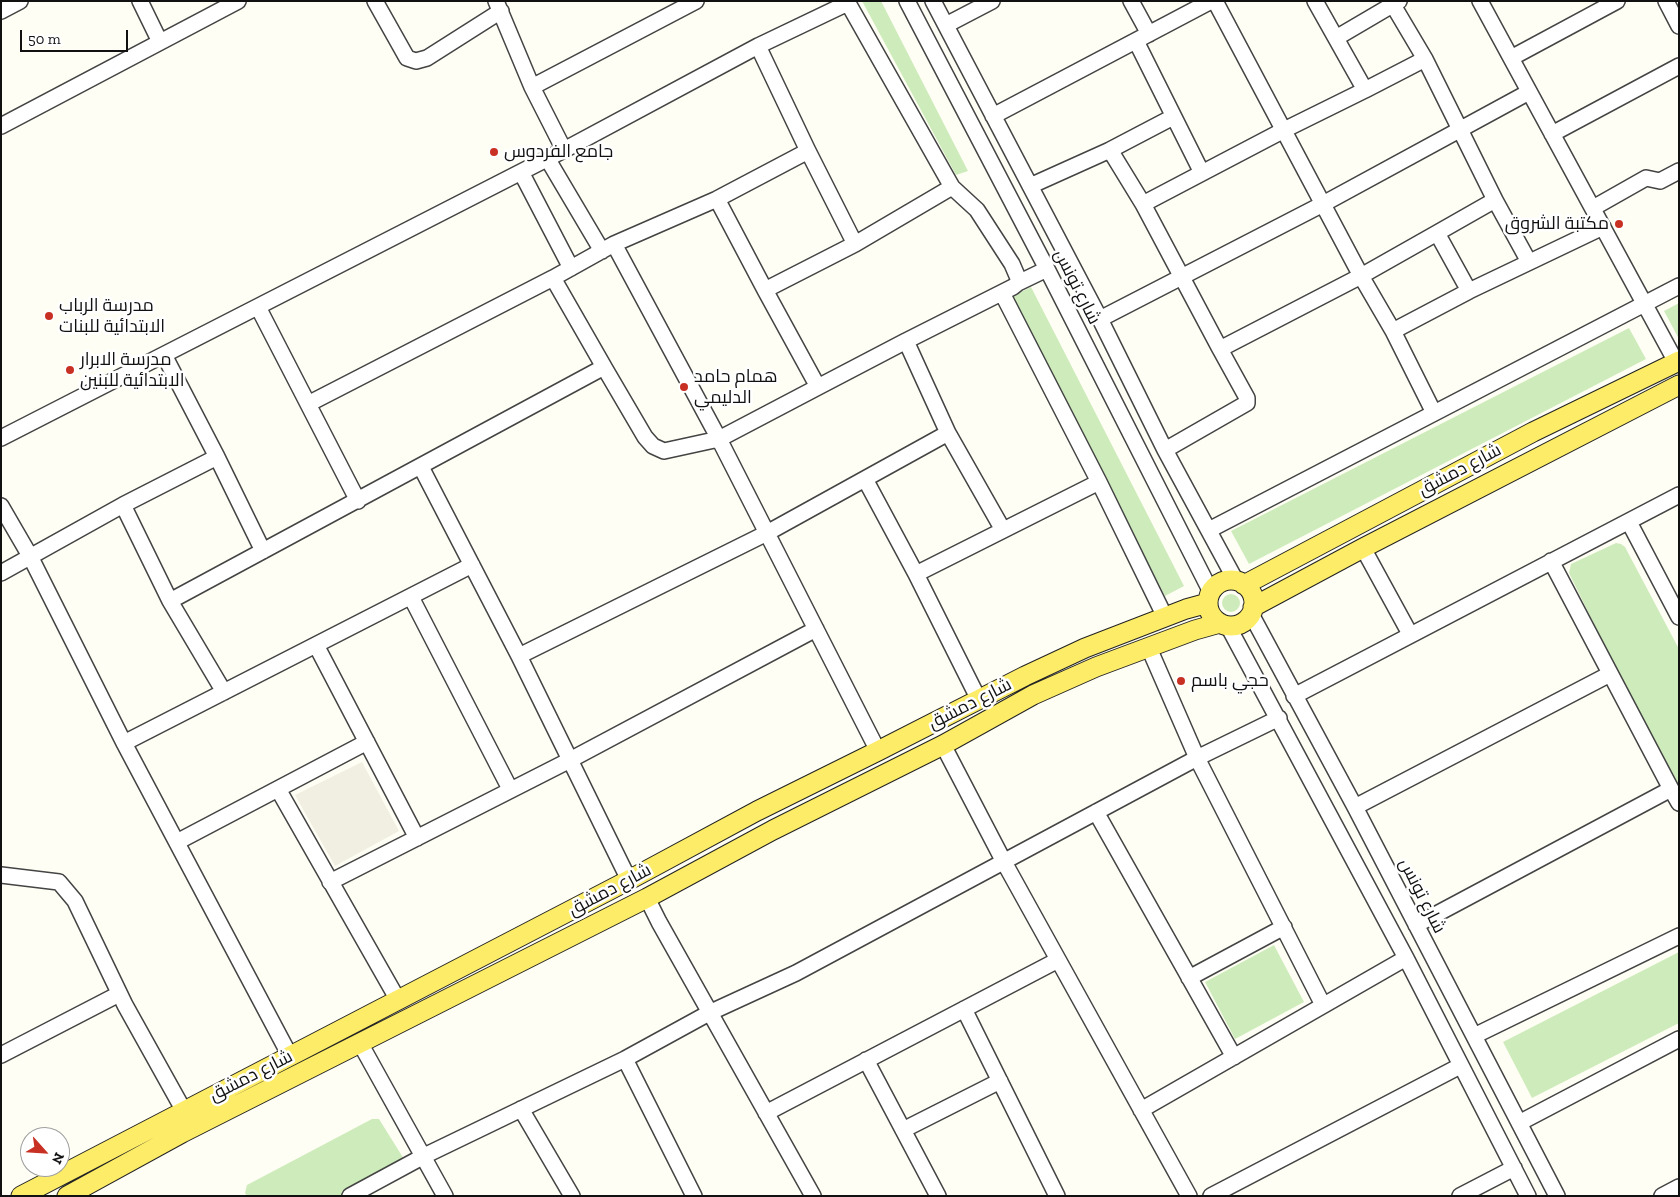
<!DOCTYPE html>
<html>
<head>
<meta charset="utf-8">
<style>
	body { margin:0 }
	#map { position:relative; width:1680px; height:1197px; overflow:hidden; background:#fffef4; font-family:"Zilla Slab",serif }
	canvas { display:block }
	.frame { position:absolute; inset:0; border:2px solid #111; pointer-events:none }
	.north { position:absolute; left:20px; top:1127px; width:50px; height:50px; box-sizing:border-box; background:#fff; border:1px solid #a0a0a0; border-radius:50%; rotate:116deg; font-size:14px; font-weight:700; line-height:20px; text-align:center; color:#111 }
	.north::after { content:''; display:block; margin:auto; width:18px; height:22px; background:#c73022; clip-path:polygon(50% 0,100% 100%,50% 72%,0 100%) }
	.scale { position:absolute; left:20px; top:30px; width:108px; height:22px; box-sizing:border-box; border:2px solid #111; border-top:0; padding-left:6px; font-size:15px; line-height:18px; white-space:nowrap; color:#111; -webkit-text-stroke:4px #fff; paint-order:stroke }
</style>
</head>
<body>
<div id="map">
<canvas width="1680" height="1197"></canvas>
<div class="frame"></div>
<div class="north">N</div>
<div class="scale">50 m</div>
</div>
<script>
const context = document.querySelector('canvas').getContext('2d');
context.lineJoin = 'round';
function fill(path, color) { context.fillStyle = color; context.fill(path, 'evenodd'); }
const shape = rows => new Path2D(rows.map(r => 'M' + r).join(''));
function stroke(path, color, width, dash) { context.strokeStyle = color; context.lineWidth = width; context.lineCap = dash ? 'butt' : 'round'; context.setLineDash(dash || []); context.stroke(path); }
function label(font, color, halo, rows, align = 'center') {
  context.font = font + ' "Zilla Slab",Cairo,serif'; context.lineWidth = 5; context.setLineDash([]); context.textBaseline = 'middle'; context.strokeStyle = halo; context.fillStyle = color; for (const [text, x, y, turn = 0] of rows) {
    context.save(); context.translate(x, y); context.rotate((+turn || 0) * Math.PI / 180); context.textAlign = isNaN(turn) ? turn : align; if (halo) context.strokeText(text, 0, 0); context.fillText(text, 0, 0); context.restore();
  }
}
fill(shape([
	[862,1,881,1,968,171,956,175],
	[1031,287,1184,586,1165,596,1011,297],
	[1679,303,1679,339,1664,311],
	[1629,328,1646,359,1249,564,1231,531],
	[1616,543,1621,544,1625,547,1679,649,1679,785,1626,689,1569,573,1571,564],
	'1222 603a9 9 0 1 1 18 0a9 9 0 1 1-18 0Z',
	[1274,945,1304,1002,1235,1039,1205,982],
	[1679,952,1679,1023,1532,1098,1503,1042],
	[372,1119,379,1119,404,1159,351,1196,247,1196,245,1193,247,1185]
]), '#ceecbb');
fill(shape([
	[362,762,399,831,335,866,295,795]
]), '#f1efe1');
const minor = shape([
	[140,1,160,42],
	[375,1,407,58,416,61,427,58,501,11],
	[496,1,532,87,564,150],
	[907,1,1047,269,1211,592],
	[933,1,1100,319,1165,450,1236,581],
	[1131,1,1149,34],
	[1215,1,1361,276,1393,331,1434,413],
	[1315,1,1365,90,1425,59,1393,5],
	[1480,1,1676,362],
	[1666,1,1679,26],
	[1,11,20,1],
	[946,25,992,1],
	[1336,38,1399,1],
	[758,46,808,151,855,244],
	[1511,58,1617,1],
	[1425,59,1495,200,1437,233,1469,291,1603,227],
	[532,87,696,1],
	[993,116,1211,1],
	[1,126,238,1],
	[1552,134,1679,66],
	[1110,150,1173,117],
	[547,158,602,251],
	[521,172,571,268],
	[1202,173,1284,130,1365,90],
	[1030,186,1110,150,1143,204,1202,173,1136,41],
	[717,199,765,290,818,387,906,341],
	[1495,200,1529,262],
	[1143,204,1220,349],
	[1593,208,1646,178,1660,181,1679,171],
	[614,244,719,439,878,751],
	[1018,283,1047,269],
	[765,290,855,244,952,187],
	[1002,293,1099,482,1165,617],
	[258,307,358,501],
	[1100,319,1323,204,1529,92],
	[1393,331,1469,291],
	[164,355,217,457,263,551],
	[604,367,645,437,653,446,664,451,719,439,818,387],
	[308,404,553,278],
	[948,433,1003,530],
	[1,438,564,150,758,46,848,3,952,187,977,210,1012,264,1018,278,1018,283,1013,287,906,341,948,433,767,533,519,656],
	[1165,450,1247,403,1247,398,1220,349,1361,276,1437,233],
	[421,467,519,656,629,880],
	[865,479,916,574,979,700],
	[123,505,170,601,224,692],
	[1,506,30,556,124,743,290,1056],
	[1629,522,1679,617],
	[1209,530,1679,286],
	[1363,548,1410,634],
	[1551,561,1671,789],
	[1,573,123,505,217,457],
	[916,574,1099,482],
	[411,597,510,789],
	[170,601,604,367,553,278,614,244,717,199,808,151],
	[1251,614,1355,807,1557,1196],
	[1228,626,1406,958,1528,1196],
	[316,645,417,838],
	[1294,696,1679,495],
	[1279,718,1197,758,1323,1005],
	[124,743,472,565],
	[943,745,1004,862,1189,1196],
	[278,789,398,1000],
	[1355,807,1610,674],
	[1096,812,1234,1057],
	[177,842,367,742],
	[1,875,59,882,75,901,125,1005,184,1111],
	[330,882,570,760,816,629],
	[647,898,659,922,813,1196],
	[1416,925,1671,789,1679,803],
	[1189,978,1284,927],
	[964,1009,1057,1196],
	[1474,1036,1679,936],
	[360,1043,445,1196],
	[1,1055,119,994],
	[625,1059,694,1196],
	[866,1060,938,1196],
	[521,1109,572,1196],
	[1141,1110,1406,958],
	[766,1113,1058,960],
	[1519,1123,1679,1039],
	[903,1130,1000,1081],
	[350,1196,424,1156,625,1059,709,1013,796,973,1197,758,1149,648],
	[1211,1196,1460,1066],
	[1460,1196,1514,1168],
	[1662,1196,1679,1187]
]);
const major = shape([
	'1208 603a23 23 0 1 1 46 0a23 23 0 1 1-46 0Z',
	[1244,585,1533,432,1679,361],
	[1253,607,1363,548,1679,385],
	[21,1196,629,880,757,811,878,751,1025,676,1085,648,1186,609,1208,603],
	[67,1196,182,1133,647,898,773,830,943,745,1033,695,1096,667,1195,630,1220,623]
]);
stroke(minor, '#444', 18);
stroke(major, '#222', 21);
stroke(minor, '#fff', 15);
stroke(major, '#fdec67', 19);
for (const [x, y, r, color] of [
	[494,152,5,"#c73022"],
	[1619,224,5,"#c73022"],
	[49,316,5,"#c73022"],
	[70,370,5,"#c73022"],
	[684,387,5,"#c73022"],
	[1181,681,5,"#c73022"]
]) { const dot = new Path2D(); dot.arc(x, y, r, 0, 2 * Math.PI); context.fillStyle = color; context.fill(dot); stroke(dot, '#fff', 2); }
label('18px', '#111', '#fff', [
	["جامع الفردوس",504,152],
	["مكتبة الشروق",1609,224,"right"],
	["مدرسة الرباب",59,306],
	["الابتدائية للبنات",59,327],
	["مدرسة الابرار",80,360],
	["الابتدائية للبنين",80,381],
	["همام حامد",694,377],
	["الدليمي",694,398],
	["حجي باسم",1191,681]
], 'left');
label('18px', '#111', '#fff', [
	["شارع تونس",1077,287,63],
	["شارع دمشق",1460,470,-28],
	["شارع دمشق",970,704,-27],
	["شارع دمشق",610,890,-28],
	["شارع تونس",1422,896,63],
	["شارع دمشق",251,1076,-27]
]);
</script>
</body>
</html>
